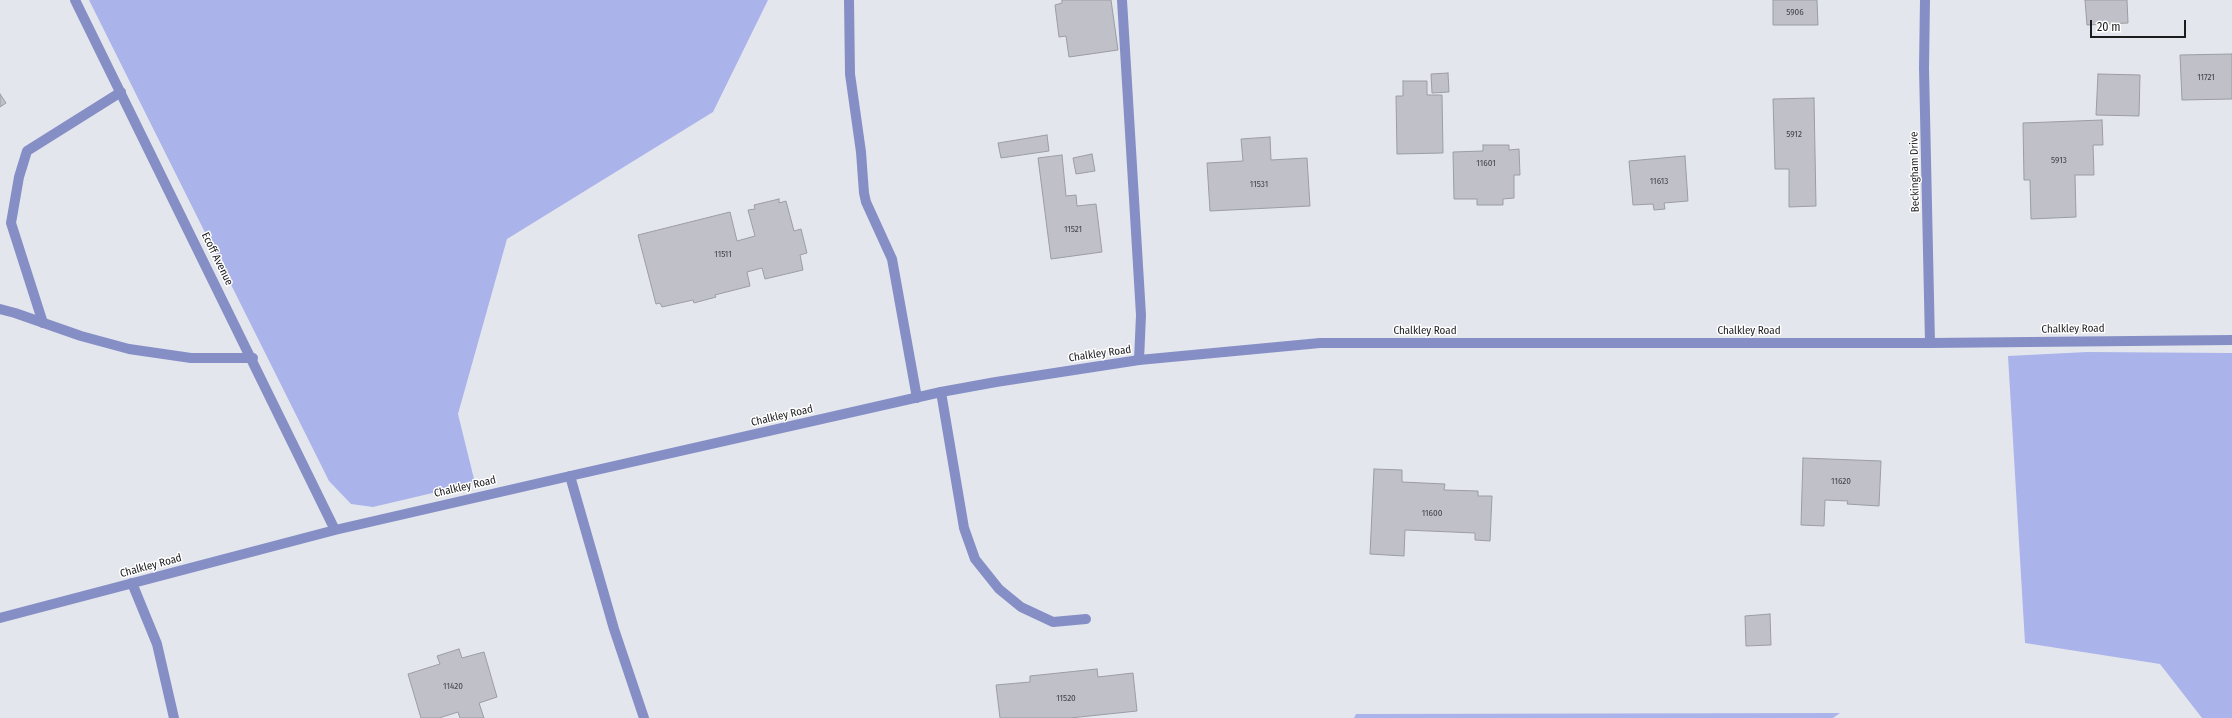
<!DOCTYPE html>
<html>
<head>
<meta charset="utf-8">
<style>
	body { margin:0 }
	#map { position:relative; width:2232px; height:718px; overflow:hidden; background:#e4e6ee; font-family:"Fira Sans Condensed",sans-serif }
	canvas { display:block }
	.scale { position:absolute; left:2090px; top:20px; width:96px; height:18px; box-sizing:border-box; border:2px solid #1c1c1f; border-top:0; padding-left:5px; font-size:12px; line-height:14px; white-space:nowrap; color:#1c1c1f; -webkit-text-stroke:3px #fff; paint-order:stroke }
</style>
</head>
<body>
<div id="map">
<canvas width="2232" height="718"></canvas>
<div class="scale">20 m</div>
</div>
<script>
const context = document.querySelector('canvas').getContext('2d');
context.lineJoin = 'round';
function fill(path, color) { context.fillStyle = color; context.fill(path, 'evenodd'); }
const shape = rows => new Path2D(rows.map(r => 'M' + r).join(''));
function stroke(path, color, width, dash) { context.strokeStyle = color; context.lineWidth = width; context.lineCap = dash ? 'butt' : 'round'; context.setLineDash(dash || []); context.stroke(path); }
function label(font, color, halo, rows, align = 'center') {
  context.font = font + ' "Fira Sans Condensed",sans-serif'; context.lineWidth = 3; context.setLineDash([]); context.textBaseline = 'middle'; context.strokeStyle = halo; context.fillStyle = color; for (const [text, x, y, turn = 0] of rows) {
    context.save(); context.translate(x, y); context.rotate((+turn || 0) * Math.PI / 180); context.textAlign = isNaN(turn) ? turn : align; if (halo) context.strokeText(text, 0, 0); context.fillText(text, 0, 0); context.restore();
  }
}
fill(shape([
	[89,0,768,0,713,112,507,239,458,414,475,483,373,507,351,504,329,481],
	[2087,352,2232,353,2232,718,2202,718,2160,664,2025,643,2008,356],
	[1840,713,1833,718,1354,718,1356,714]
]), '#abb4ea');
const building = shape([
	[1062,0,1111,0,1118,50,1069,57,1066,36,1059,37,1055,5,1062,3,1062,0],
	[1773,0,1817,0,1818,25,1773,25,1773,0],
	[2085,0,2127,0,2128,23,2087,25,2085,0],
	[2232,54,2232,99,2182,100,2180,55,2232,54],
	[1448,73,1449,92,1432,93,1431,74,1448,73],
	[2098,74,2140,75,2139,116,2096,115,2098,74],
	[1403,81,1427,81,1427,95,1442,95,1443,153,1397,154,1396,96,1403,96,1403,81],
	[0,94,6,103,0,107,0,94],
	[1814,98,1816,206,1789,207,1789,169,1775,169,1773,99,1814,98],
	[2102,120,2103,145,2093,145,2094,175,2075,175,2076,217,2031,219,2030,180,2024,180,2023,123,2102,120],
	[1047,135,1049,151,1001,158,998,143,1047,135],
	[1270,137,1271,160,1307,158,1310,206,1210,211,1207,163,1243,161,1241,139,1270,137],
	[1483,145,1509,145,1509,150,1519,149,1520,175,1514,175,1514,198,1503,199,1503,205,1477,205,1477,199,1454,199,1453,152,1483,151,1483,145],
	[1092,154,1095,171,1076,174,1073,158,1092,154],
	[1062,155,1066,196,1076,195,1077,206,1096,204,1102,252,1051,259,1038,158,1062,155],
	[1685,156,1688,201,1664,203,1665,209,1654,210,1653,204,1633,205,1629,161,1685,156],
	[779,199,779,203,786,201,794,231,801,229,807,253,800,255,803,270,765,279,762,268,747,272,750,286,715,295,716,297,694,303,693,300,662,307,660,303,656,304,638,235,730,212,737,241,755,236,748,210,755,209,754,205,779,199],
	[1803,458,1881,461,1879,506,1847,504,1848,501,1825,500,1824,526,1801,525,1803,458],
	[1374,469,1402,470,1402,482,1445,484,1444,490,1478,491,1478,496,1492,496,1490,541,1475,540,1475,533,1405,530,1404,556,1370,554,1374,469],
	[1770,614,1771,645,1746,646,1745,616,1770,614],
	[459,649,462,658,484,652,497,697,479,703,484,718,460,718,458,712,439,718,421,718,408,674,440,664,437,656,459,649],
	[1097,669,1098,677,1133,673,1137,711,1070,718,1000,718,996,685,1030,682,1030,676,1097,669]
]);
fill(building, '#bfc0c8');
stroke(building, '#9c9da4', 1);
stroke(shape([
	[849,0,850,74,861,152,864,193,866,202,892,259,917,398],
	[1122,0,1141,315,1139,360],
	[43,323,11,223,19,177,27,151,121,92],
	[941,392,964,528,975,559,999,589,1021,607,1053,622,1086,619],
	[570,476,614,629,644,718],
	[132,583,157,644,174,718]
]), '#868fc5', 10);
stroke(shape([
	[1925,0,1924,68,1930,343],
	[0,309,15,313,81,336,129,349,191,358,253,358]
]), '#868fc5', 10);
stroke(shape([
	[75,0,335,530],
	[0,618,335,530,570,476,941,392,996,382,1139,360,1320,343,1930,343,2232,340]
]), '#868fc5', 10);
label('9px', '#454549', null, [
	["5906",1795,12],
	["11721",2206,77],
	["5912",1794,134],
	["5913",2059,160],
	["11601",1486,163],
	["11613",1659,181],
	["11531",1259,184],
	["11521",1073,229],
	["11511",723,254],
	["11620",1841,481],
	["11600",1432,513],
	["11420",453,686],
	["11520",1066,698]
]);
label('11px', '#1c1c1f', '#fff', [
	["Beckingham Drive",1915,172,-91],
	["Ecoff Avenue",217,259,64],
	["Chalkley Road",2073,329,-1],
	["Chalkley Road",1425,331],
	["Chalkley Road",1749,331],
	["Chalkley Road",1100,354,-8],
	["Chalkley Road",782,416,-13],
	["Chalkley Road",465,487,-13],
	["Chalkley Road",151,566,-15]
]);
</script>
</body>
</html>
